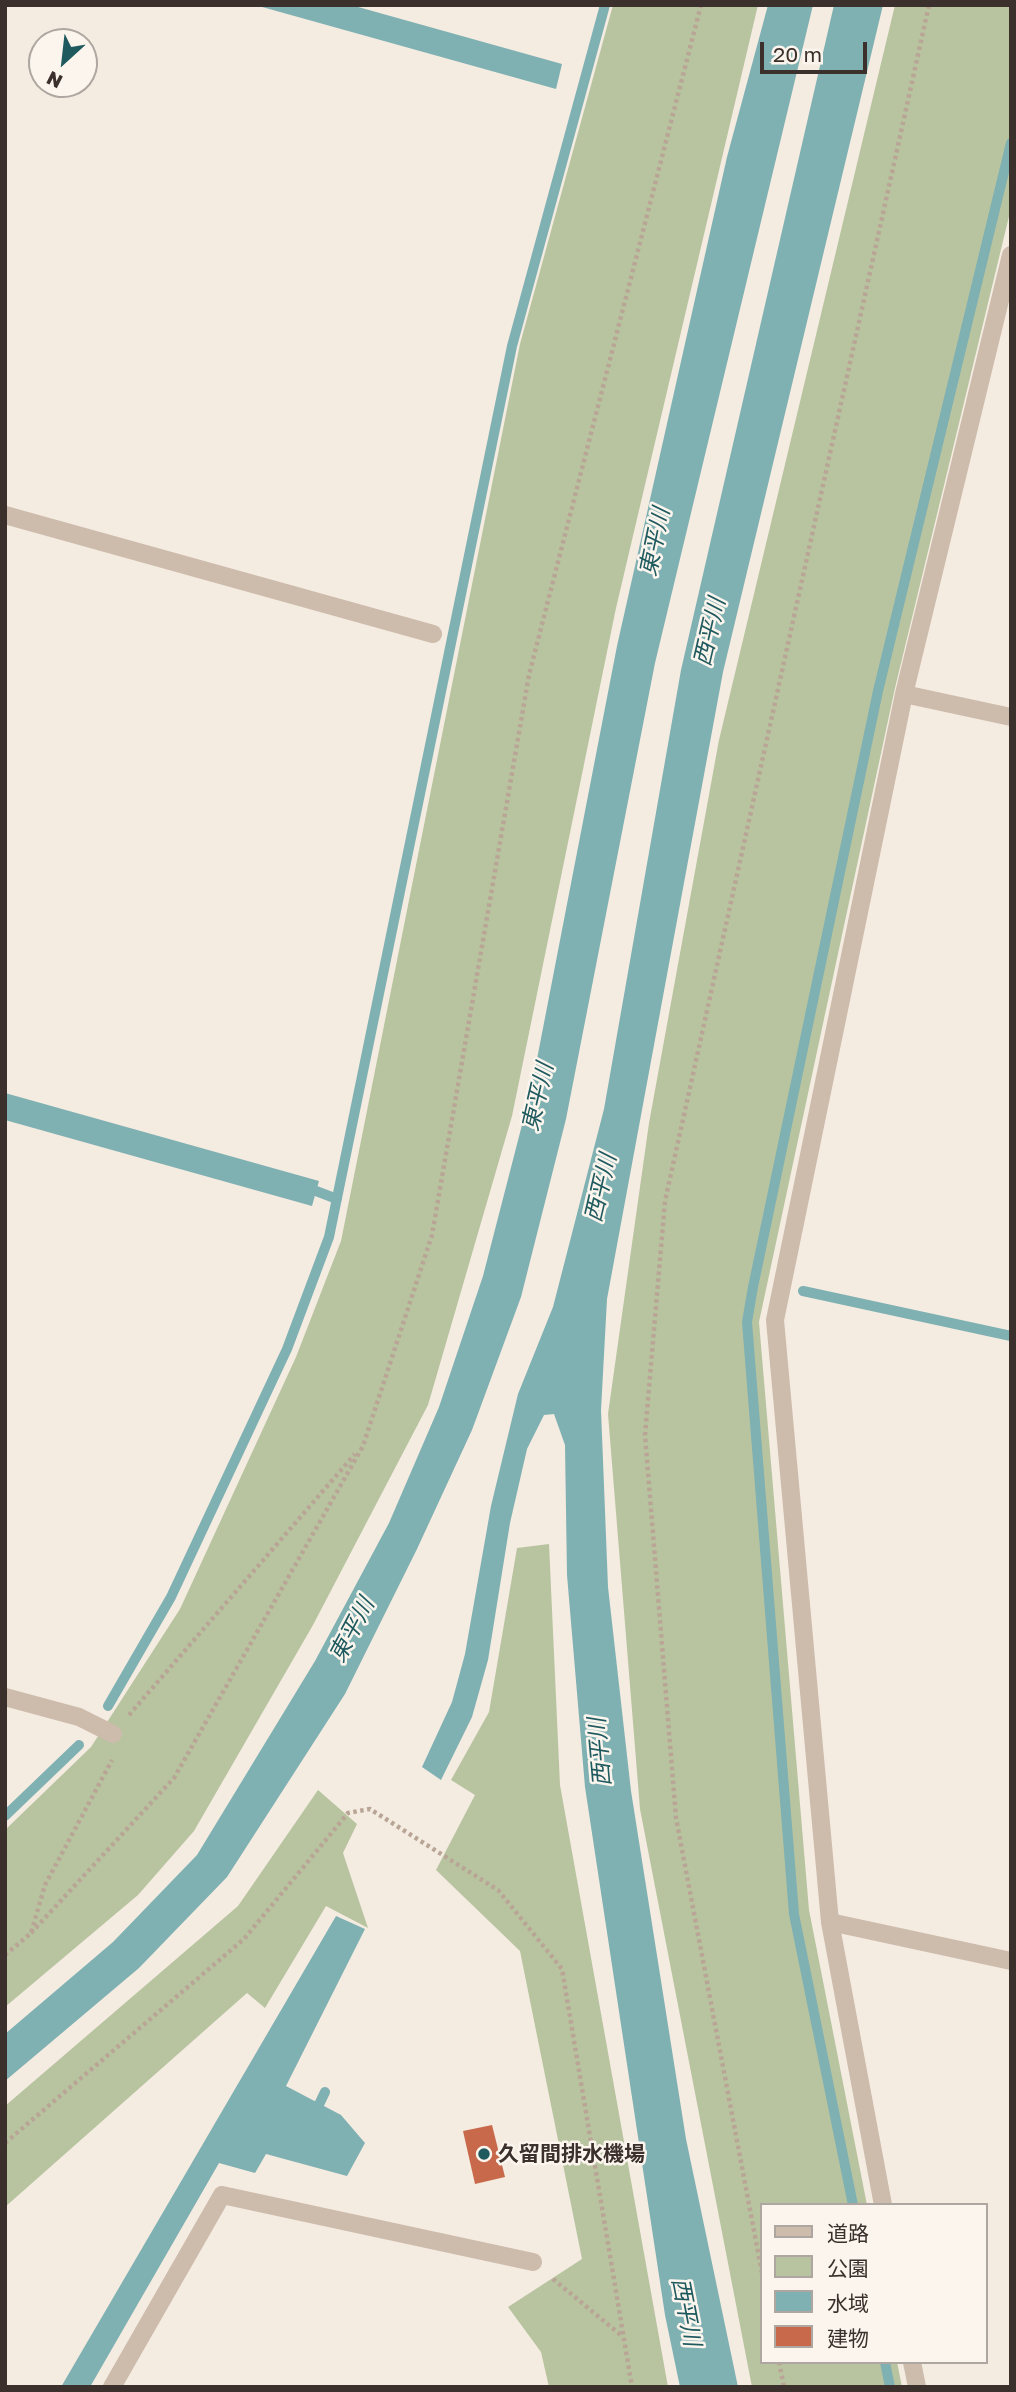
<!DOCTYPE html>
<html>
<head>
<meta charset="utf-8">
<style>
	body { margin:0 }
	#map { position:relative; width:1016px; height:2392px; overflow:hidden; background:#f4ebe1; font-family:"Golos Text","Noto Sans JP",sans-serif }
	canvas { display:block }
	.frame { position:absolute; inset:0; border:7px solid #3b302b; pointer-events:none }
	.legend { position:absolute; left:760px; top:2203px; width:228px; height:161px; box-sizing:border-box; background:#fbf5ee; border:2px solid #aea6a0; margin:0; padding:9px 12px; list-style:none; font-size:21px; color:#3b302b }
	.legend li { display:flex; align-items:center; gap:14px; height:35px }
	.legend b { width:35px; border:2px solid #aea6a0 }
	.north { position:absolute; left:28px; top:28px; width:70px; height:70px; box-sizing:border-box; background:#fbf5ee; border:2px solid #aea6a0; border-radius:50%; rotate:207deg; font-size:19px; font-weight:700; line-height:28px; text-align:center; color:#3b302b }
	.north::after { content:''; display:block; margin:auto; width:24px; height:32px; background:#1f5a5e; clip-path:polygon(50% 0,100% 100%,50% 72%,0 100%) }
	.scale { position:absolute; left:760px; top:42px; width:107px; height:32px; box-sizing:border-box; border:4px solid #3b302b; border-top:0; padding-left:9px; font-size:21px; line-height:24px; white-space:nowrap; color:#3b302b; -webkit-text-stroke:5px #fbf5ee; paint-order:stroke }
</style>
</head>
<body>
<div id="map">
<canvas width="1016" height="2392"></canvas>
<div class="frame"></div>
<ul class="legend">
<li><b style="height:9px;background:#cdbbac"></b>道路</li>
<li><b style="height:19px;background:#b8c4a0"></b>公園</li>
<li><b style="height:19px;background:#7fb0b2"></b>水域</li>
<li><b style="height:19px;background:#c8694b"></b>建物</li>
</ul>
<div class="north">N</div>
<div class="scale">20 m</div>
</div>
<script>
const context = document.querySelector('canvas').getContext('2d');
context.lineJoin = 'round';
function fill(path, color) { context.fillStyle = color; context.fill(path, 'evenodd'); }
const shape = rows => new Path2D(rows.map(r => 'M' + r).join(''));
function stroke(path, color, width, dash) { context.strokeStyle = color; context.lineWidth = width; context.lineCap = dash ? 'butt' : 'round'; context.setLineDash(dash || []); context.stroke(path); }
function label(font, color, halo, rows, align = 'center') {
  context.font = font + ' "Golos Text","Noto Sans JP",sans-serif'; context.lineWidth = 5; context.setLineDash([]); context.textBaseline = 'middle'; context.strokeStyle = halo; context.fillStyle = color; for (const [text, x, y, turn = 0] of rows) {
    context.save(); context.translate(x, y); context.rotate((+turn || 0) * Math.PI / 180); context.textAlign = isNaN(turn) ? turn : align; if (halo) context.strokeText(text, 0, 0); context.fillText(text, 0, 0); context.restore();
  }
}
fill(shape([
	[613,5,758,5,616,608,512,1116,428,1405,313,1625,194,1831,138,1895,5,2007,5,1830,91,1747,180,1609,296,1357,341,1241,520,344],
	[895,5,1011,5,1011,208,895,688,759,1322,809,1910,867,2205,762,2205,762,2362,897,2362,902,2387,752,2387,640,1809,608,1414,649,1123,719,740],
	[549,1544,560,1785,668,2387,549,2387,541,2352,508,2307,582,2259,520,1951,436,1870,475,1795,451,1780,489,1712,517,1548],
	[318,1790,357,1824,343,1853,368,1928,326,1906,265,2008,247,1993,5,2207,5,2106,238,1906]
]), '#b8c4a0');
fill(shape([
	[255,5,351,5,562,64,556,89],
	[768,5,813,5,655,663,566,1119,521,1297,472,1430,417,1549,345,1694,227,1877,139,1968,5,2081,5,2034,113,1942,197,1855,315,1661,389,1523,439,1407,483,1276,531,1090,617,646,727,157],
	[834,5,883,5,723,672,607,1299,601,1410,608,1587,631,1791,686,2139,738,2387,680,2387,665,2315,585,1787,567,1575,565,1445,554,1414,544,1415,527,1449,510,1523,488,1660,472,1717,441,1780,422,1767,452,1702,465,1654,491,1506,518,1394,553,1307,604,1109,681,670],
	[5,1093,319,1181,312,1206,5,1120],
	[336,1916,365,1929,286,2086,341,2115,365,2143,347,2176,266,2154,255,2173,219,2163,90,2387,61,2387]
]), '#7fb0b2');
stroke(shape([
	[316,1191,337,1199],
	[803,1291,1011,1336],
	[108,1706,171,1597,287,1349,329,1237,512,346,605,5],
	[5,1816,79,1745],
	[313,2117,325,2092],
	[853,2205,794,1914,747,1322,753,1287,878,691,1011,143],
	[885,2362,890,2387]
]), '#7fb0b2', 10);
fill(shape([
	[492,2125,505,2177,475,2184,463,2131]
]), '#c8694b');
stroke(shape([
	[129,1715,355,1454],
	[31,1933,174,1778,363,1446,432,1235,529,675,701,5],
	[5,1955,31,1933,45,1885,112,1760],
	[5,2143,244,1939,348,1813,370,1809,498,1890,562,1969,632,2387],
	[762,2273,676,1818,645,1435,665,1201,929,5],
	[553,2279,622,2336],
	[779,2362,784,2387]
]), '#b9a596', 4.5, [3.5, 3.5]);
stroke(shape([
	[1011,255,904,694,1011,717],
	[5,515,433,634],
	[5,1697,79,1717,113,1734],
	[830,1922,1011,1961],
	[883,2205,830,1922,775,1320,904,694],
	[912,2362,917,2387],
	[112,2387,222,2195,533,2262]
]), '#cdbbac', 18);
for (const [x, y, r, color] of [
	[484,2154,7,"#1f5a5e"]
]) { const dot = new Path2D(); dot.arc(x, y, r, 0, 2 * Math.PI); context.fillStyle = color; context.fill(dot); stroke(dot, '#fbf5ee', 2.5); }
label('bold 21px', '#3b302b', '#fbf5ee', [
	["久留間排水機場",498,2154]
], 'left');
label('italic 23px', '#1f5a5e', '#fbf5ee', [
	["東平川",655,542,-78],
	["西平川",710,632,-77],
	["東平川",538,1097,-77],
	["西平川",601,1188,-77],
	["東平川",352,1630,-62],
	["西平川",600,1752,-95],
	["西平川",686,2312,79]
]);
</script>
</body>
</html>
